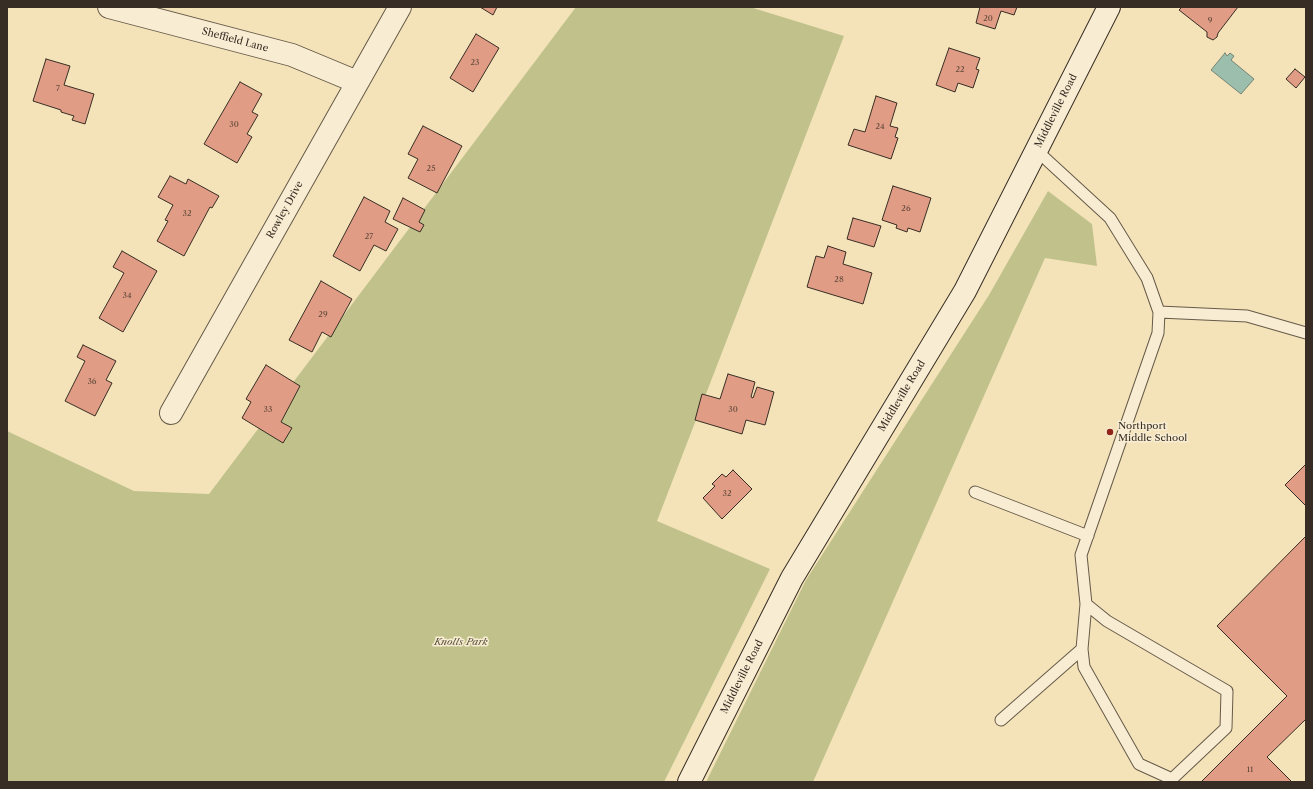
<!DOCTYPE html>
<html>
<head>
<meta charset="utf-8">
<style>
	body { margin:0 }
	#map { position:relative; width:1313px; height:789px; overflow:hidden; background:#f4e3b9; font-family:"Libre Caslon Text",serif }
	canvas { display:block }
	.frame { position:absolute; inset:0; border:8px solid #372d24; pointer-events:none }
</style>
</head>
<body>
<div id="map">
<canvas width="1313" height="789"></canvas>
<div class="frame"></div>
</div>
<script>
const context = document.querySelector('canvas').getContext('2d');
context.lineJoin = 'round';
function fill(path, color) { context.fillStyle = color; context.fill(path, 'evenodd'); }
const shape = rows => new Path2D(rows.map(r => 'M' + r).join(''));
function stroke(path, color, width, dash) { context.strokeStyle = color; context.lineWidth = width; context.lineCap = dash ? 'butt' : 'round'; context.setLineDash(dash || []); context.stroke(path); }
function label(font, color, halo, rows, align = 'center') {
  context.font = font + ' "Libre Caslon Text",serif'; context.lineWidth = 3; context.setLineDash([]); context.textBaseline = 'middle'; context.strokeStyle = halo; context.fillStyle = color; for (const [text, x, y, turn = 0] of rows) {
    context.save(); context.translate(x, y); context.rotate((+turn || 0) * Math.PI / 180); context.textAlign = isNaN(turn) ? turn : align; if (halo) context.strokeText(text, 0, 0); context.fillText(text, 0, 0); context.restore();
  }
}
fill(shape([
	[576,7,750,7,844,36,657,521,770,569,664,782,7,782,7,431,134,491,209,494],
	[1048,191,1092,224,1097,266,1045,258,813,782,706,782,806,580,989,295]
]), '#c1c28b');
const water = shape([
	[1225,53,1227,56,1230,53,1234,56,1231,60,1254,79,1241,94,1211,70,1225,53]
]);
fill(water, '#9cbeac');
stroke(water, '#748476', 1);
const building = shape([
	[480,7,497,7,493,15,480,7],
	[980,7,1017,7,1014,15,1001,11,995,29,976,23,980,7],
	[1182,7,1238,7,1218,33,1217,37,1213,40,1207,37,1207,32,1179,10,1182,7],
	[476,34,499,48,473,92,450,78,476,34],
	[949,48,980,58,976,69,979,70,973,88,958,83,955,92,936,85,949,48],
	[46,59,70,66,64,85,94,94,85,124,72,120,74,116,61,112,61,110,33,101,46,59],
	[1295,69,1305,77,1296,88,1286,79,1295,69],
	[240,82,262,94,252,112,258,115,247,134,252,137,237,163,204,144,240,82],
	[876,96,897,103,890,126,898,128,895,137,898,138,891,159,848,145,854,129,865,132,876,96],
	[423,126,462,146,437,193,408,178,418,159,408,154,423,126],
	[170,176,186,184,188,179,219,196,212,208,210,207,184,256,157,241,168,221,165,220,173,205,158,197,170,176],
	[893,186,931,198,920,232,908,228,907,232,896,228,897,225,882,220,893,186],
	[364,197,390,211,385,222,398,229,386,251,374,245,360,271,333,256,364,197],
	[403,198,425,210,419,222,424,225,420,232,393,219,403,198],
	[853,218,881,226,874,247,847,239,853,218],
	[828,246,846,252,843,264,872,273,863,304,807,287,816,256,824,258,828,246],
	[122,251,157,271,123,332,99,318,124,273,113,267,122,251],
	[321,281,352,299,331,337,322,332,312,352,289,340,321,281],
	[83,345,116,361,106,380,112,383,95,416,65,401,85,361,77,357,83,345],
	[266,365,300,386,281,422,292,428,283,443,242,418,251,402,246,399,266,365],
	[728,374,755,382,751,397,753,398,757,387,774,392,765,425,746,420,742,434,695,420,702,394,720,399,728,374],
	[1306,464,1306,506,1285,485,1306,464],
	[733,470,752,489,722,519,703,498,715,486,712,484,722,474,726,477,733,470],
	[1306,536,1306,719,1267,757,1292,782,1201,782,1287,696,1217,626,1306,536]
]);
fill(building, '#e09c84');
stroke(building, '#372d24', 1);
const lane = shape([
	[1036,150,1110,218,1147,278,1159,312,1158,333,1081,555,1086,604,1082,649,1084,667,1139,764,1172,779,1226,728,1227,691,1107,621,1086,604],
	[1159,312,1247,316,1306,333],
	[975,492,1088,536],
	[1001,720,1082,649]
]);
const street = shape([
	[109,7,292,55,357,82],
	[171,413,400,7]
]);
const secondary = shape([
	[689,782,792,578,965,291,1109,7]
]);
stroke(lane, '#665a49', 13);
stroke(street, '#665a49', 24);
stroke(secondary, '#372d24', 24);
stroke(lane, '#f8edd2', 11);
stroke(street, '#f8edd2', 22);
stroke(secondary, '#f8edd2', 22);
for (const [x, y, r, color] of [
	[1110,432,4,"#8f2418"]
]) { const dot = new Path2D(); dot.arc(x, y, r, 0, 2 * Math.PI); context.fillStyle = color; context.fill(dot); stroke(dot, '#f8edd2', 1.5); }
label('8px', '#61493c', null, [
	["20",988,19],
	["9",1210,21],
	["23",475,63],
	["22",960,70],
	["7",58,89],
	["30",234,125],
	["24",880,127],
	["25",431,169],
	["26",906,209],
	["32",187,214],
	["27",369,237],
	["28",839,280],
	["34",127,296],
	["29",323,315],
	["36",92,382],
	["33",268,410],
	["30",733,410],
	["32",727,494],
	["11",1250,770]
]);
label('10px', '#372d24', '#f8edd2', [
	["Sheffield Lane",235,40,15],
	["Middleville Road",1056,111,-63],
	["Rowley Drive",285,210,-61],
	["Middleville Road",902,396,-59],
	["Middleville Road",742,677,-63]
]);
label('10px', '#372d24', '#f8edd2', [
	["Northport",1118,426],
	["Middle School",1118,438]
], 'left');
label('italic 10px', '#5a523e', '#f8edd2', [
	["Knolls Park",461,642]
]);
</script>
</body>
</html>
